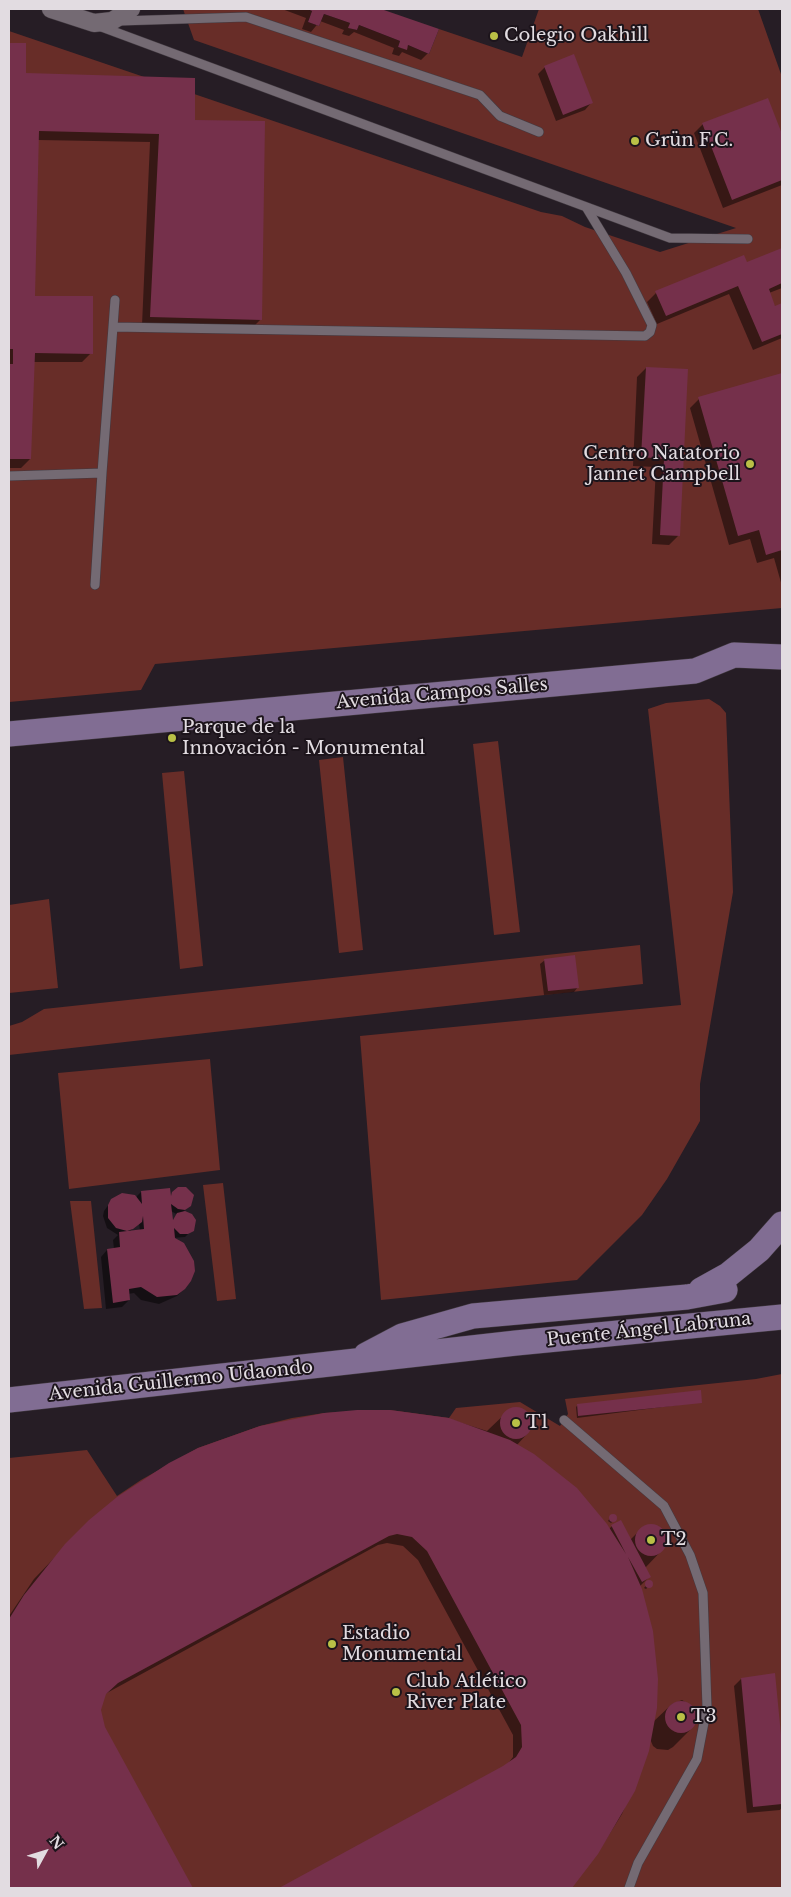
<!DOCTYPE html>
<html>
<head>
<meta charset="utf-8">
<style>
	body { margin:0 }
	#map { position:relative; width:791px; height:1897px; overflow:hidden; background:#261d25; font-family:"Libre Baskerville",serif }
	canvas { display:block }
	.frame { position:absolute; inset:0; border:10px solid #e2dce1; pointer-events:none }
	.north { position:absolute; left:20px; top:1827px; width:50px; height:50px; -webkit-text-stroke:4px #1c141b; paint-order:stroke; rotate:51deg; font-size:14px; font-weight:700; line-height:20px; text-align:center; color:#e2dce1 }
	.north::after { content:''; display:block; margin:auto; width:18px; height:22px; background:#e2dce1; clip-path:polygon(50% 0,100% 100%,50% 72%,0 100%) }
</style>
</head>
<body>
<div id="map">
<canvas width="791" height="1897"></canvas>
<div class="frame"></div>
<div class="north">N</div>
</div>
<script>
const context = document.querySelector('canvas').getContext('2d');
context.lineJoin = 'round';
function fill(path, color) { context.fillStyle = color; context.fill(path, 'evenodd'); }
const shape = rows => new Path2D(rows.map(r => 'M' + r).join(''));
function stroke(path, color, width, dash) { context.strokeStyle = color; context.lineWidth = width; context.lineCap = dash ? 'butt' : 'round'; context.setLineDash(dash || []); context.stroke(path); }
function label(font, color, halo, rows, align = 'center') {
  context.font = font + ' "Libre Baskerville",serif'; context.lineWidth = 4; context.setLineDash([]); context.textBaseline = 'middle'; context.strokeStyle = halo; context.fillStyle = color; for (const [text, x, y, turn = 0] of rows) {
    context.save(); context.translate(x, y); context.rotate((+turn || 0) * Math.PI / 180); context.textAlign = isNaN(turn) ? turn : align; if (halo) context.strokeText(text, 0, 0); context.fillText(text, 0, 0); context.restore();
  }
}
fill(shape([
	[183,9,306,9,312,11,308,22,319,26,324,14,350,23,349,28,357,30,359,25,400,41,398,47,406,49,408,45,429,54,439,29,522,57,539,9,758,9,782,77,782,608,155,664,141,690,9,702,9,31,541,212,562,216,585,227,660,252,736,228,194,40],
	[709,699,720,706,726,713,733,892,700,1084,700,1121,667,1179,642,1215,577,1280,381,1300,360,1036,681,1005,648,709,666,703],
	[498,741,520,932,494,935,473,744],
	[343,757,363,950,339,953,319,760],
	[184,771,203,966,180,969,162,773],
	[49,899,58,988,9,993,9,905],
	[640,945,643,984,9,1055,9,1026,22,1022,44,1009],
	[210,1059,220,1170,69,1189,58,1073],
	[223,1183,236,1299,217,1301,203,1185],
	[70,1201,91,1201,102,1308,84,1309],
	[782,1374,782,1888,9,1888,9,1458,87,1450,117,1496,141,1480,198,1448,260,1426,292,1418,324,1413,390,1410,449,1418,456,1408,520,1402,560,1426,568,1414,565,1399,756,1379]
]), '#682d28');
fill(shape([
	[282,9,378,9,437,30,428,53,421,60,402,52,399,56,392,54,394,48,354,32,349,36,342,34,344,30,320,21,311,32,302,29,306,18],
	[25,44,24,74,194,121,261,319,252,328,142,325,150,142,38,140,34,297,91,353,82,362,33,362,30,459,21,468,9,468,9,45],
	[545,67,591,103,585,110,556,121,538,74],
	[767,99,782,138,782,185,723,208,694,133,703,124],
	[782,249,782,288,769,293,775,307,782,304,782,338,753,350,729,294,657,324,647,302,656,293,746,264],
	[646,368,686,370,678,536,669,545,652,544,656,467,633,466,637,377],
	[782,375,782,586,774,558,757,563,750,539,729,545,690,408,699,399],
	[545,960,578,987,574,992,544,995,540,964],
	[141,1192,170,1198,187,1208,183,1212,190,1232,185,1237,172,1238,184,1289,177,1296,159,1304,141,1300,134,1293,128,1294,129,1300,122,1307,106,1309,101,1257,107,1250,114,1249,113,1240,118,1235,107,1228,103,1216,104,1211,112,1200,137,1200,137,1196],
	[171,1211,178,1215,172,1221],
	[139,1223,140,1231,129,1232],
	[701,1402,577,1418,576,1407,578,1405],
	[510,1409,527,1414,532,1424,527,1434,516,1446,608,1530,612,1526,630,1540,644,1526,654,1526,665,1540,666,1546,645,1568,650,1576,639,1587,653,1722,672,1704,682,1700,692,1706,694,1712,690,1730,673,1747,668,1750,657,1749,653,1746,650,1739,643,1765,622,1814,597,1854,569,1888,282,1888,507,1765,513,1757,513,1735,418,1560,403,1546,387,1543,378,1545,105,1694,100,1710,104,1727,191,1888,9,1888,9,1616,34,1579,80,1531,118,1498,142,1481,199,1449,449,1419,487,1431],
	[612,1515,616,1518,611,1523,608,1521],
	[649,1582,651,1584,646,1589,644,1588],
	[774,1675,782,1758,782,1807,780,1810,747,1813,734,1686,741,1679]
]), '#0007');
fill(shape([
	[307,9,381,9,439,29,429,54,408,45,407,50,398,47,400,41,359,25,357,30,348,28,350,23,324,14,319,26,308,22,312,11],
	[9,43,26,43,26,73,195,78,195,120,265,121,262,320,150,317,159,134,39,131,35,296,93,296,93,354,35,353,31,459,9,459,9,364,13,364,13,349,9,349],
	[574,54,593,103,563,115,544,66],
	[768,98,782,134,782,180,732,200,702,123],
	[782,248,782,283,769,289,775,306,782,303,782,334,762,342,738,286,666,316,655,291,744,255,747,262],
	[646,367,688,369,680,536,660,535,664,459,641,457],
	[782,373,782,550,766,555,759,530,738,536,698,397],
	[575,955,579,988,548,991,544,959],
	[178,1187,186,1187,194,1195,191,1206,185,1210,178,1209,171,1204,173,1220,177,1213,185,1211,192,1214,196,1220,194,1231,188,1234,180,1234,174,1228,175,1238,184,1243,194,1261,195,1271,191,1281,185,1289,177,1295,157,1297,141,1287,129,1289,130,1300,113,1303,107,1249,120,1247,119,1232,144,1229,143,1216,142,1222,133,1229,127,1231,116,1228,108,1218,108,1205,111,1199,122,1193,135,1195,142,1204,141,1191,170,1188,171,1196,172,1192],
	[701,1390,702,1403,578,1416,577,1404],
	'500 1423a16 16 0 1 1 32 0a16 16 0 1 1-32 0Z',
	[357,1410,390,1410,449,1418,510,1440,534,1454,577,1488,607,1524,626,1554,611,1525,621,1520,651,1577,642,1582,628,1557,642,1589,653,1631,658,1679,657,1708,649,1751,635,1791,598,1854,572,1888,279,1888,503,1766,516,1757,522,1747,521,1725,427,1551,412,1537,397,1534,389,1536,118,1683,106,1694,101,1710,105,1727,193,1888,9,1888,9,1619,24,1595,65,1544,89,1520,117,1497,169,1463,198,1448,260,1426,324,1413],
	'609 1518a4 4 0 1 1 8 0a4 4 0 1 1-8 0Z',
	'635 1540a16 16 0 1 1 32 0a16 16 0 1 1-32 0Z',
	'645 1584a4 4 0 1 1 8 0a4 4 0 1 1-8 0Z',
	[775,1673,782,1745,782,1804,753,1807,741,1678],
	'665 1717a16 16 0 1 1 32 0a16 16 0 1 1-32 0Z'
]), '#75304b');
const lane = shape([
	[119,21,246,17,480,95,500,116,539,132],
	[99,26,670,238,748,239],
	[113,327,645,336,650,332,652,325,626,273,586,207],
	[102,473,115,300],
	[9,476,102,473,95,585],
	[564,1420,664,1506,690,1555,703,1593,707,1707,697,1759,638,1863,629,1888]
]);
const street = shape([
	[51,9,94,23,112,21,131,9]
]);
const secondary = shape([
	[9,734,695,671,734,655,782,657],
	[701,1290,728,1275,759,1250,782,1224],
	[366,1355,402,1336,473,1316,687,1297,725,1290],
	[9,1400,516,1343,782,1317]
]);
stroke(lane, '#423a41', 10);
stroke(street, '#423a41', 19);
stroke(secondary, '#423a41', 26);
stroke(lane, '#746a73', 9);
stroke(street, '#746a73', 18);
stroke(secondary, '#816d93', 25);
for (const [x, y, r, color] of [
	[494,36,5,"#b9c046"],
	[635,141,5,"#b9c046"],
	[750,464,5,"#b9c046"],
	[172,738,5,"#b9c046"],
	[516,1423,5,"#b9c046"],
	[651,1540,5,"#b9c046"],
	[332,1644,5,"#b9c046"],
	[396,1692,5,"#b9c046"],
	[681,1717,5,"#b9c046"]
]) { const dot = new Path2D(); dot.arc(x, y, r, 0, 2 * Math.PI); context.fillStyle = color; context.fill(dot); stroke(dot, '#1c141b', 2); }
label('18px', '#e2dce1', '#1c141b', [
	["Colegio Oakhill",504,36],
	["Grün F.C.",645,141],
	["Centro Natatorio",740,454,"right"],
	["Jannet Campbell",740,475,"right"],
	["Parque de la",182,728],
	["Innovación - Monumental",182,749],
	["T1",526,1423],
	["T2",661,1540],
	["Estadio",342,1634],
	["Monumental",342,1655],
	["Club Atlético",406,1682],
	["River Plate",406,1703],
	["T3",691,1717]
], 'left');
label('18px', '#e2dce1', '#1c141b', [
	["Avenida Campos Salles",442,694,-5],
	["Puente Ángel Labruna",649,1330,-6],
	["Avenida Guillermo Udaondo",181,1381,-6]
]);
</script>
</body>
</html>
